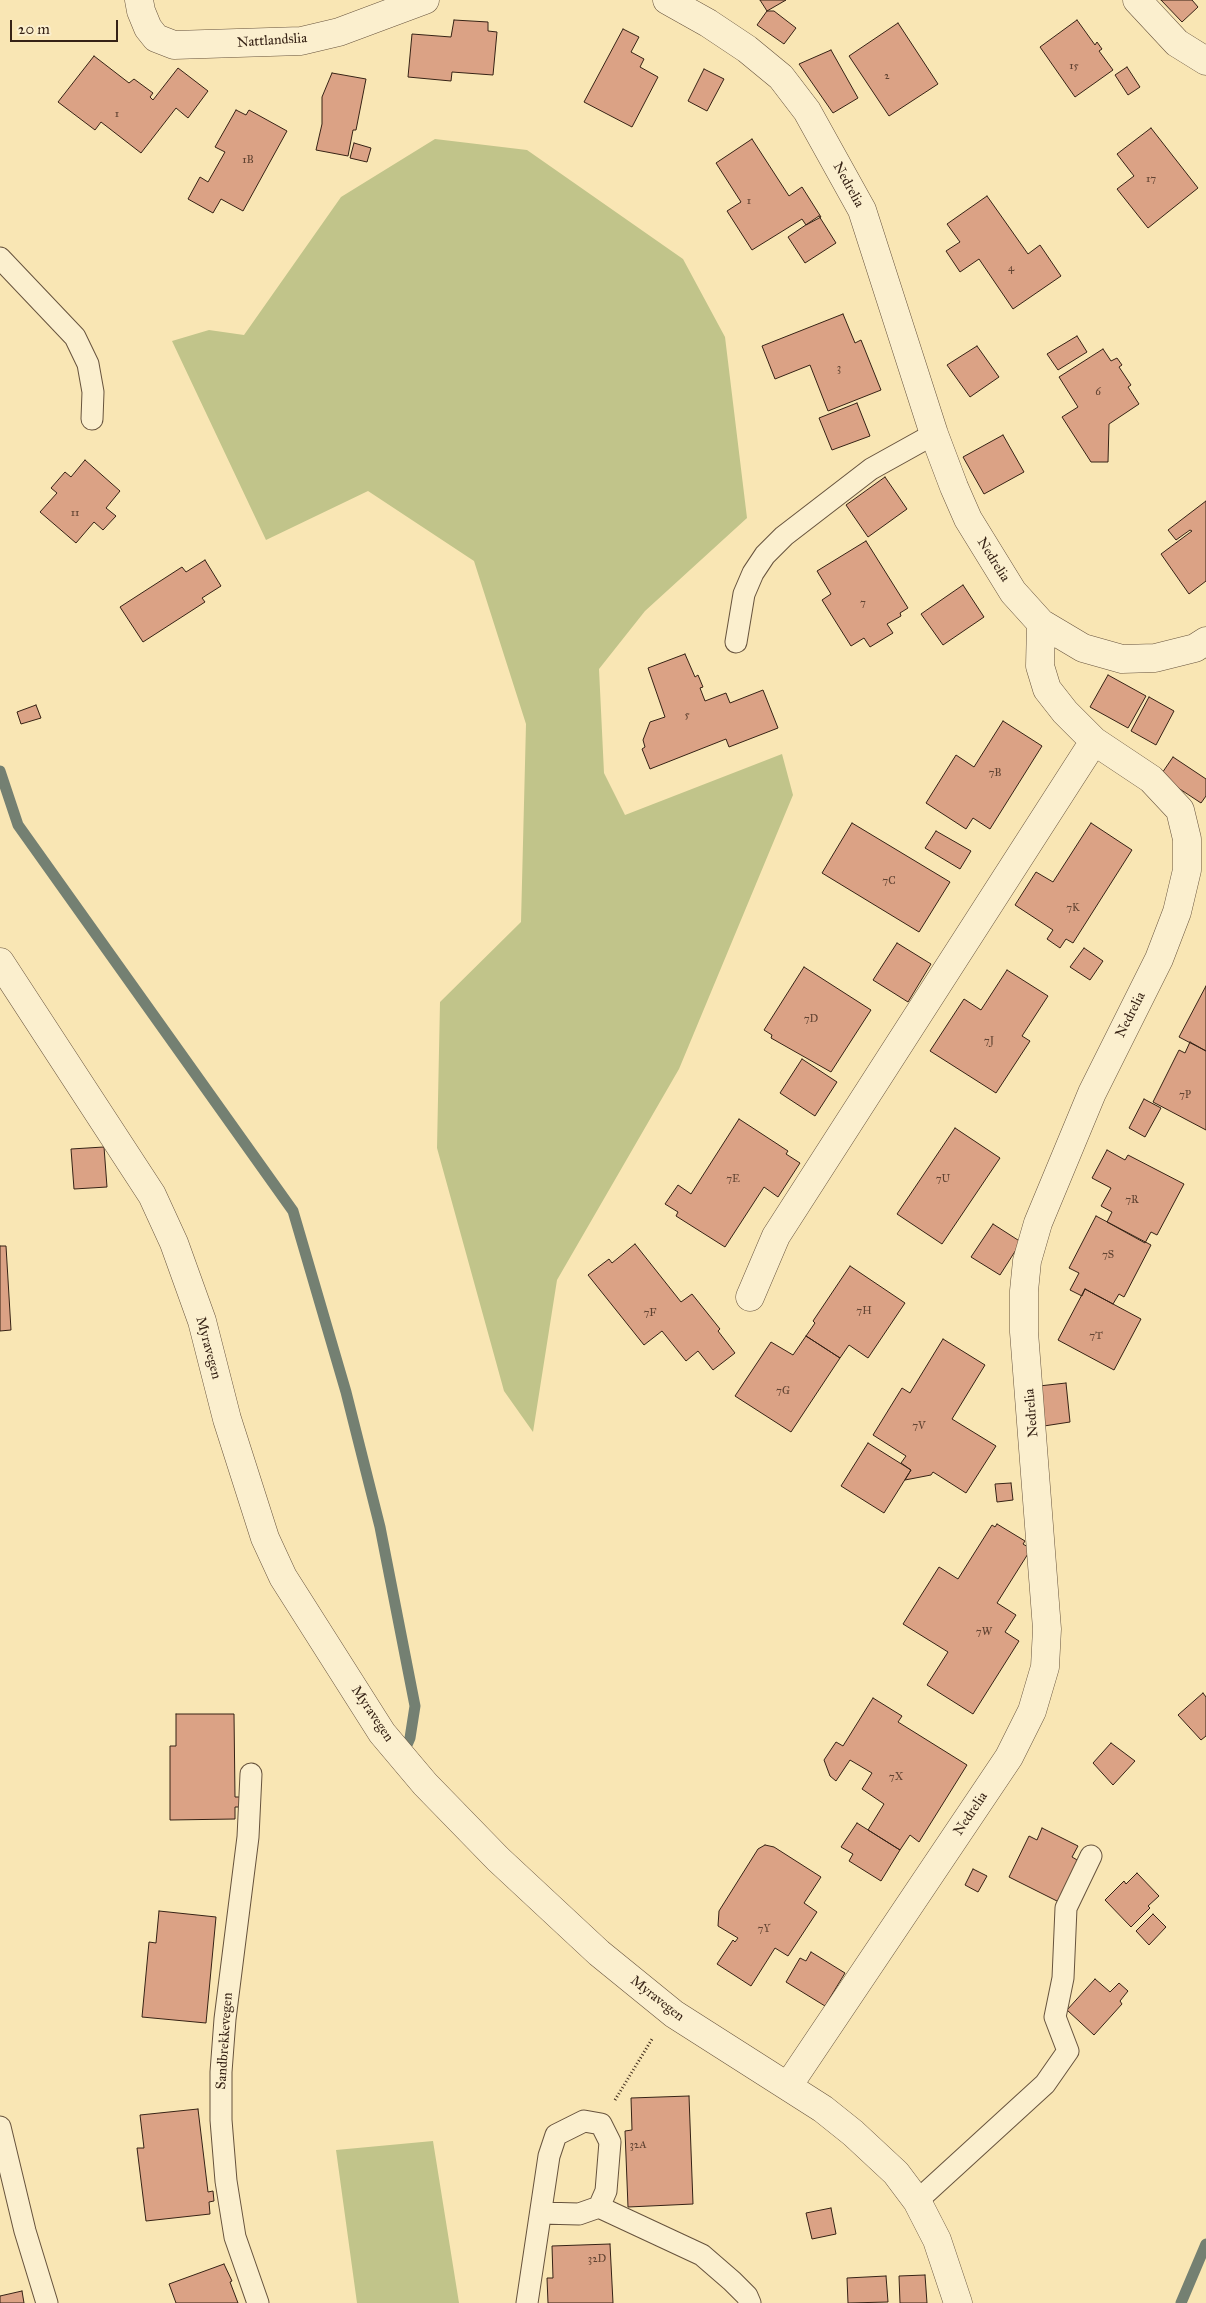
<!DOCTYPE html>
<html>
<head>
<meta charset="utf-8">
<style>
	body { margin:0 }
	#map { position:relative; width:1206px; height:2303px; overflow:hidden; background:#f9e6b4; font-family:"IM FELL Great Primer",serif }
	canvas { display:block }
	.scale { position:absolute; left:10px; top:20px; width:108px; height:22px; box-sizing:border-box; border:2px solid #362215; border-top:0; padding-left:6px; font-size:15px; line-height:18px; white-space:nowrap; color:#362215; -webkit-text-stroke:4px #fbefce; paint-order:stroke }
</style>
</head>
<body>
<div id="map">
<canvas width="1206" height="2303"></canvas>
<div class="scale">20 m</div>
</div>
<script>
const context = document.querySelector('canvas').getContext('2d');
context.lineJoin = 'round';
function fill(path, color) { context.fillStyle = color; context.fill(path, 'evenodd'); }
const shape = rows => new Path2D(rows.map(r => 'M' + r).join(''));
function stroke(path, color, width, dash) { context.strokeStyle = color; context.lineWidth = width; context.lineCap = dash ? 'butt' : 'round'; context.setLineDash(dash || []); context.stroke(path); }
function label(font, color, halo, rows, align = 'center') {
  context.font = font + ' "IM FELL Great Primer",serif'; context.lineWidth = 4; context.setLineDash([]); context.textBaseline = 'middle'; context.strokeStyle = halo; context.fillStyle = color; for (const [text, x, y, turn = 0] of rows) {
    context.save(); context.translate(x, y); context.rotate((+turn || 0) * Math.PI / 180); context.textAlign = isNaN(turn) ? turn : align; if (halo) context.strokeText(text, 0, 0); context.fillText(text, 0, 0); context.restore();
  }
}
fill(shape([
	[435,139,527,150,683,259,725,337,747,518,645,611,599,669,604,773,625,815,782,754,793,795,679,1069,557,1280,533,1432,504,1391,437,1148,440,1002,521,922,526,724,474,561,368,491,266,540,172,341,209,330,244,335,341,197],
	[433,2141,459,2303,357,2303,336,2150]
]), '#c1c48a');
stroke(shape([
	[0,771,18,825,293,1211,346,1392,380,1527,415,1706,410,1738,406,1747],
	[1181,2303,1206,2244]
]), '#748072', 11);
const building = shape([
	[760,0,786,0,767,11,760,0],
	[1161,0,1192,0,1198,7,1182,22,1161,0],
	[767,11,774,11,796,28,784,44,757,25,767,11],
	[454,20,488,22,488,31,497,32,493,75,452,72,451,81,408,77,412,34,451,37,454,20],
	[1077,20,1095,45,1097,42,1102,49,1099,51,1113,70,1075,97,1040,47,1077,20],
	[898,23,938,84,889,116,849,56,898,23],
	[623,29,639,37,631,52,644,59,640,67,658,77,632,127,584,102,623,29],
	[831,50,858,98,833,113,799,64,831,50],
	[94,56,129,83,134,79,153,93,150,97,153,100,178,68,208,91,188,118,176,108,141,153,101,122,95,130,58,102,94,56],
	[1127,67,1140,87,1128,95,1115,75,1127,67],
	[704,69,724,79,707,111,688,101,704,69],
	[332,73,366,79,356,130,353,130,348,156,316,150,322,124,322,97,332,73],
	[236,110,246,115,249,110,287,131,243,211,221,199,213,213,188,199,200,177,208,182,225,152,215,147,236,110],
	[1151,128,1198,188,1148,228,1117,189,1134,176,1117,154,1151,128],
	[752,139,789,196,802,187,821,217,806,225,802,219,752,250,727,211,741,202,716,163,752,139],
	[354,143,371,148,367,162,350,158,354,143],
	[987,196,1028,254,1040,245,1061,276,1013,309,979,259,960,272,946,251,960,242,947,224,987,196],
	[819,216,836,243,805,263,788,237,819,216],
	[843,314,855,343,861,340,881,390,828,411,810,365,775,379,762,346,843,314],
	[1077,336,1087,352,1058,370,1047,354,1077,336],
	[977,346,999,377,970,397,947,365,977,346],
	[1103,349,1111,361,1117,358,1122,365,1119,367,1131,385,1128,387,1139,404,1109,424,1108,462,1091,462,1062,417,1078,407,1059,377,1103,349],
	[857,403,870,436,832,450,819,418,857,403],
	[1003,435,1024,472,984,494,963,457,1003,435],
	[85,460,120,491,106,508,116,516,103,530,94,522,76,543,40,512,57,493,51,488,65,472,71,477,85,460],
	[885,477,907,509,868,537,846,505,885,477],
	[1206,501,1206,581,1189,594,1161,554,1192,531,1190,530,1176,540,1168,530,1206,501],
	[866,541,908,608,900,613,901,616,887,624,893,633,870,647,864,638,851,646,822,600,831,594,817,571,866,541],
	[205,560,221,586,202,598,205,602,143,642,120,607,182,567,186,572,205,560],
	[963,585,984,617,943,645,921,614,963,585],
	[685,654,695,677,698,675,703,687,700,688,705,701,726,693,730,703,763,690,778,728,729,747,726,739,650,769,642,749,645,747,643,740,650,722,665,717,648,668,685,654],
	[1108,675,1146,696,1128,728,1090,707,1108,675],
	[1149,697,1174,711,1156,745,1131,731,1149,697],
	[36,705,41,718,21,724,17,712,36,705],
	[1003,721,1042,746,990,829,973,818,966,829,926,803,956,755,974,767,1003,721],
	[1173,757,1206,779,1206,796,1201,803,1160,776,1173,757],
	[852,823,950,882,919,932,822,873,852,823],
	[1091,823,1132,850,1073,943,1066,939,1060,948,1047,939,1053,930,1015,905,1036,872,1053,882,1091,823],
	[936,831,971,851,960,869,925,848,936,831],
	[897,943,931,964,908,1002,873,980,897,943],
	[1084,948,1103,961,1090,980,1070,967,1084,948],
	[804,967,871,1010,831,1072,771,1038,772,1035,764,1030,804,967],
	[1007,970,1048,996,1022,1036,1030,1041,996,1093,930,1051,964,999,981,1010,1007,970],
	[1206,986,1206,1051,1179,1037,1206,986],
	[1190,1042,1206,1051,1206,1130,1153,1102,1179,1050,1185,1053,1190,1042],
	[802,1059,837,1082,815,1116,780,1093,802,1059],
	[1144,1099,1161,1108,1145,1137,1129,1128,1144,1099],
	[739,1119,788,1151,786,1154,800,1163,778,1197,764,1187,725,1247,676,1216,678,1212,665,1204,678,1185,691,1194,739,1119],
	[955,1128,1000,1158,942,1244,897,1214,955,1128],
	[104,1147,107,1187,74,1189,71,1149,104,1147],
	[1107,1150,1125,1160,1128,1155,1184,1184,1157,1235,1151,1232,1145,1243,1107,1222,1112,1212,1101,1206,1111,1188,1092,1178,1107,1150],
	[1096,1216,1151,1245,1124,1297,1119,1294,1113,1304,1085,1289,1082,1296,1070,1290,1079,1273,1069,1268,1096,1216],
	[993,1224,1021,1242,1000,1275,971,1257,993,1224],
	[635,1244,681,1302,692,1294,720,1329,718,1331,735,1353,713,1370,698,1351,686,1361,662,1331,644,1345,588,1275,609,1259,612,1263,635,1244],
	[0,1246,6,1246,11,1330,0,1331,0,1246],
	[850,1266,905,1303,868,1358,849,1345,840,1358,806,1336,815,1323,813,1321,850,1266],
	[1085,1289,1141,1319,1114,1370,1058,1340,1085,1289],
	[806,1336,840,1358,791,1432,735,1396,771,1342,793,1355,806,1336],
	[943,1339,985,1365,952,1419,996,1446,966,1493,933,1472,931,1475,905,1480,911,1470,901,1463,906,1456,873,1435,902,1388,910,1393,943,1339],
	[1066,1383,1070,1422,1044,1426,1039,1386,1066,1383],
	[868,1443,911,1470,884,1513,841,1486,868,1443],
	[1011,1483,1013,1500,997,1502,995,1484,1011,1483],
	[997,1524,1025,1541,1023,1544,1031,1549,997,1603,1016,1615,1005,1632,1019,1641,973,1714,927,1685,948,1652,903,1624,939,1567,958,1579,992,1525,995,1527,997,1524],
	[1203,1693,1206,1697,1206,1736,1201,1740,1178,1715,1203,1693],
	[873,1698,902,1716,898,1722,967,1765,919,1842,910,1835,900,1850,868,1830,884,1804,862,1789,872,1773,850,1760,836,1781,830,1776,824,1760,836,1742,843,1746,873,1698],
	[176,1714,234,1714,235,1797,240,1797,240,1807,235,1807,235,1819,170,1820,170,1746,176,1746,176,1714],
	[1111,1743,1135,1761,1113,1785,1093,1763,1111,1743],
	[857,1823,900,1850,881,1881,849,1861,853,1854,841,1847,857,1823],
	[1042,1828,1078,1846,1072,1857,1079,1861,1059,1902,1009,1877,1029,1836,1037,1840,1042,1828],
	[765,1845,774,1847,821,1877,804,1903,817,1912,788,1956,775,1948,751,1986,717,1964,733,1940,735,1942,738,1938,718,1926,719,1911,758,1849,765,1845],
	[973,1869,987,1876,978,1892,965,1885,973,1869],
	[1137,1873,1159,1896,1148,1906,1150,1908,1131,1927,1105,1900,1124,1881,1126,1884,1137,1873],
	[159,1911,216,1917,206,2023,142,2017,149,1942,156,1943,159,1911],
	[1153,1914,1166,1927,1149,1945,1136,1931,1153,1914],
	[811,1952,845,1973,825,2006,786,1982,800,1958,806,1961,811,1952],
	[1095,1979,1110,1992,1119,1983,1128,1991,1120,2001,1122,2004,1094,2035,1067,2010,1095,1979],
	[689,2096,693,2204,628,2207,625,2131,632,2130,631,2098,689,2096],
	[198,2109,208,2192,213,2191,214,2201,209,2202,210,2214,146,2221,137,2148,144,2148,140,2115,198,2109],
	[831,2208,836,2234,812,2239,806,2213,831,2208],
	[610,2244,613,2303,548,2303,547,2278,553,2278,552,2246,610,2244],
	[224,2264,232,2281,230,2282,238,2303,176,2303,169,2284,224,2264],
	[925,2275,927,2303,900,2303,899,2276,925,2275],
	[886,2276,888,2302,848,2303,847,2278,886,2276],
	[22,2291,24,2303,0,2303,0,2296,22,2291]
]);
fill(building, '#dba285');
stroke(building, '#362215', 1);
const lane = shape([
	[0,258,75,337,88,364,93,392,92,419],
	[736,642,744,594,753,573,765,555,784,536,871,469,934,434],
	[251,1774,248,1837,225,2019,221,2072,221,2120,226,2181,235,2237,258,2303],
	[0,2127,25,2231,47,2303],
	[917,2201,1045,2084,1068,2051,1055,2017,1063,1978,1066,1908,1091,1856],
	[599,2207,702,2255,732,2281,747,2296,750,2303],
	[527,2303,549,2156,556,2135,584,2121,601,2124,610,2142,606,2191,599,2207,579,2214,541,2213]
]);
const street = shape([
	[139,0,141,11,148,28,156,38,174,45,301,41,339,32,425,0],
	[667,0,708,23,747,49,781,77,807,111,862,210,934,434,954,487,968,519,1013,592,1041,623,1083,648,1122,659,1155,658,1195,648,1206,641],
	[1137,0,1177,43,1206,61],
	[0,962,152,1195,174,1243,202,1321,227,1419,265,1538,283,1577,382,1733,425,1784,498,1859,599,1953,674,2014,823,2109,853,2133,896,2173,917,2201,937,2240,958,2303],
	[750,1297,776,1236,1094,741],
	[788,2086,1009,1757,1032,1711,1045,1667,1047,1629,1024,1332,1024,1291,1027,1261,1038,1223,1092,1093,1159,959,1177,912,1187,870,1187,839,1180,810,1151,779,1094,741,1065,712,1047,689,1040,666,1041,623]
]);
stroke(lane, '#67533d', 23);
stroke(street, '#67533d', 29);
stroke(shape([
	[615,2100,652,2039]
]), '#362215', 3, [1, 2.5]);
stroke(lane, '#fbefce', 21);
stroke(street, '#fbefce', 28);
label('11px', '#5f4231', null, [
	["15",1074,66],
	["2",887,76],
	["1",117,114],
	["1B",248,160],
	["17",1151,179],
	["1",749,201],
	["4",1011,268],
	["3",839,368],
	["6",1098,392],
	["11",75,513],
	["7",863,603],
	["5",687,715],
	["7B",995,773],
	["7C",889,881],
	["7K",1073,908],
	["7D",811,1019],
	["7J",989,1041],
	["7P",1185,1095],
	["7E",733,1179],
	["7U",943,1179],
	["7R",1132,1200],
	["7S",1108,1255],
	["7H",864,1311],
	["7F",650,1313],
	["7T",1096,1336],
	["7G",783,1391],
	["7V",919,1426],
	["7W",984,1632],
	["7X",896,1777],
	["7Y",764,1929],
	["32A",638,2145],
	["32D",597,2259]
]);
label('14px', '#362215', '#fbefce', [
	["Nattlandslia",272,41,-4],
	["Nedrelia",848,185,61],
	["Nedrelia",993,560,58],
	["Nedrelia",1131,1015,-63],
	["Myravegen",208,1348,75],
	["Nedrelia",1032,1413,-95],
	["Myravegen",372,1714,56],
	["Nedrelia",971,1814,-56],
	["Myravegen",657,1999,38],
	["Sandbrekkevegen",225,2041,-86]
]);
</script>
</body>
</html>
